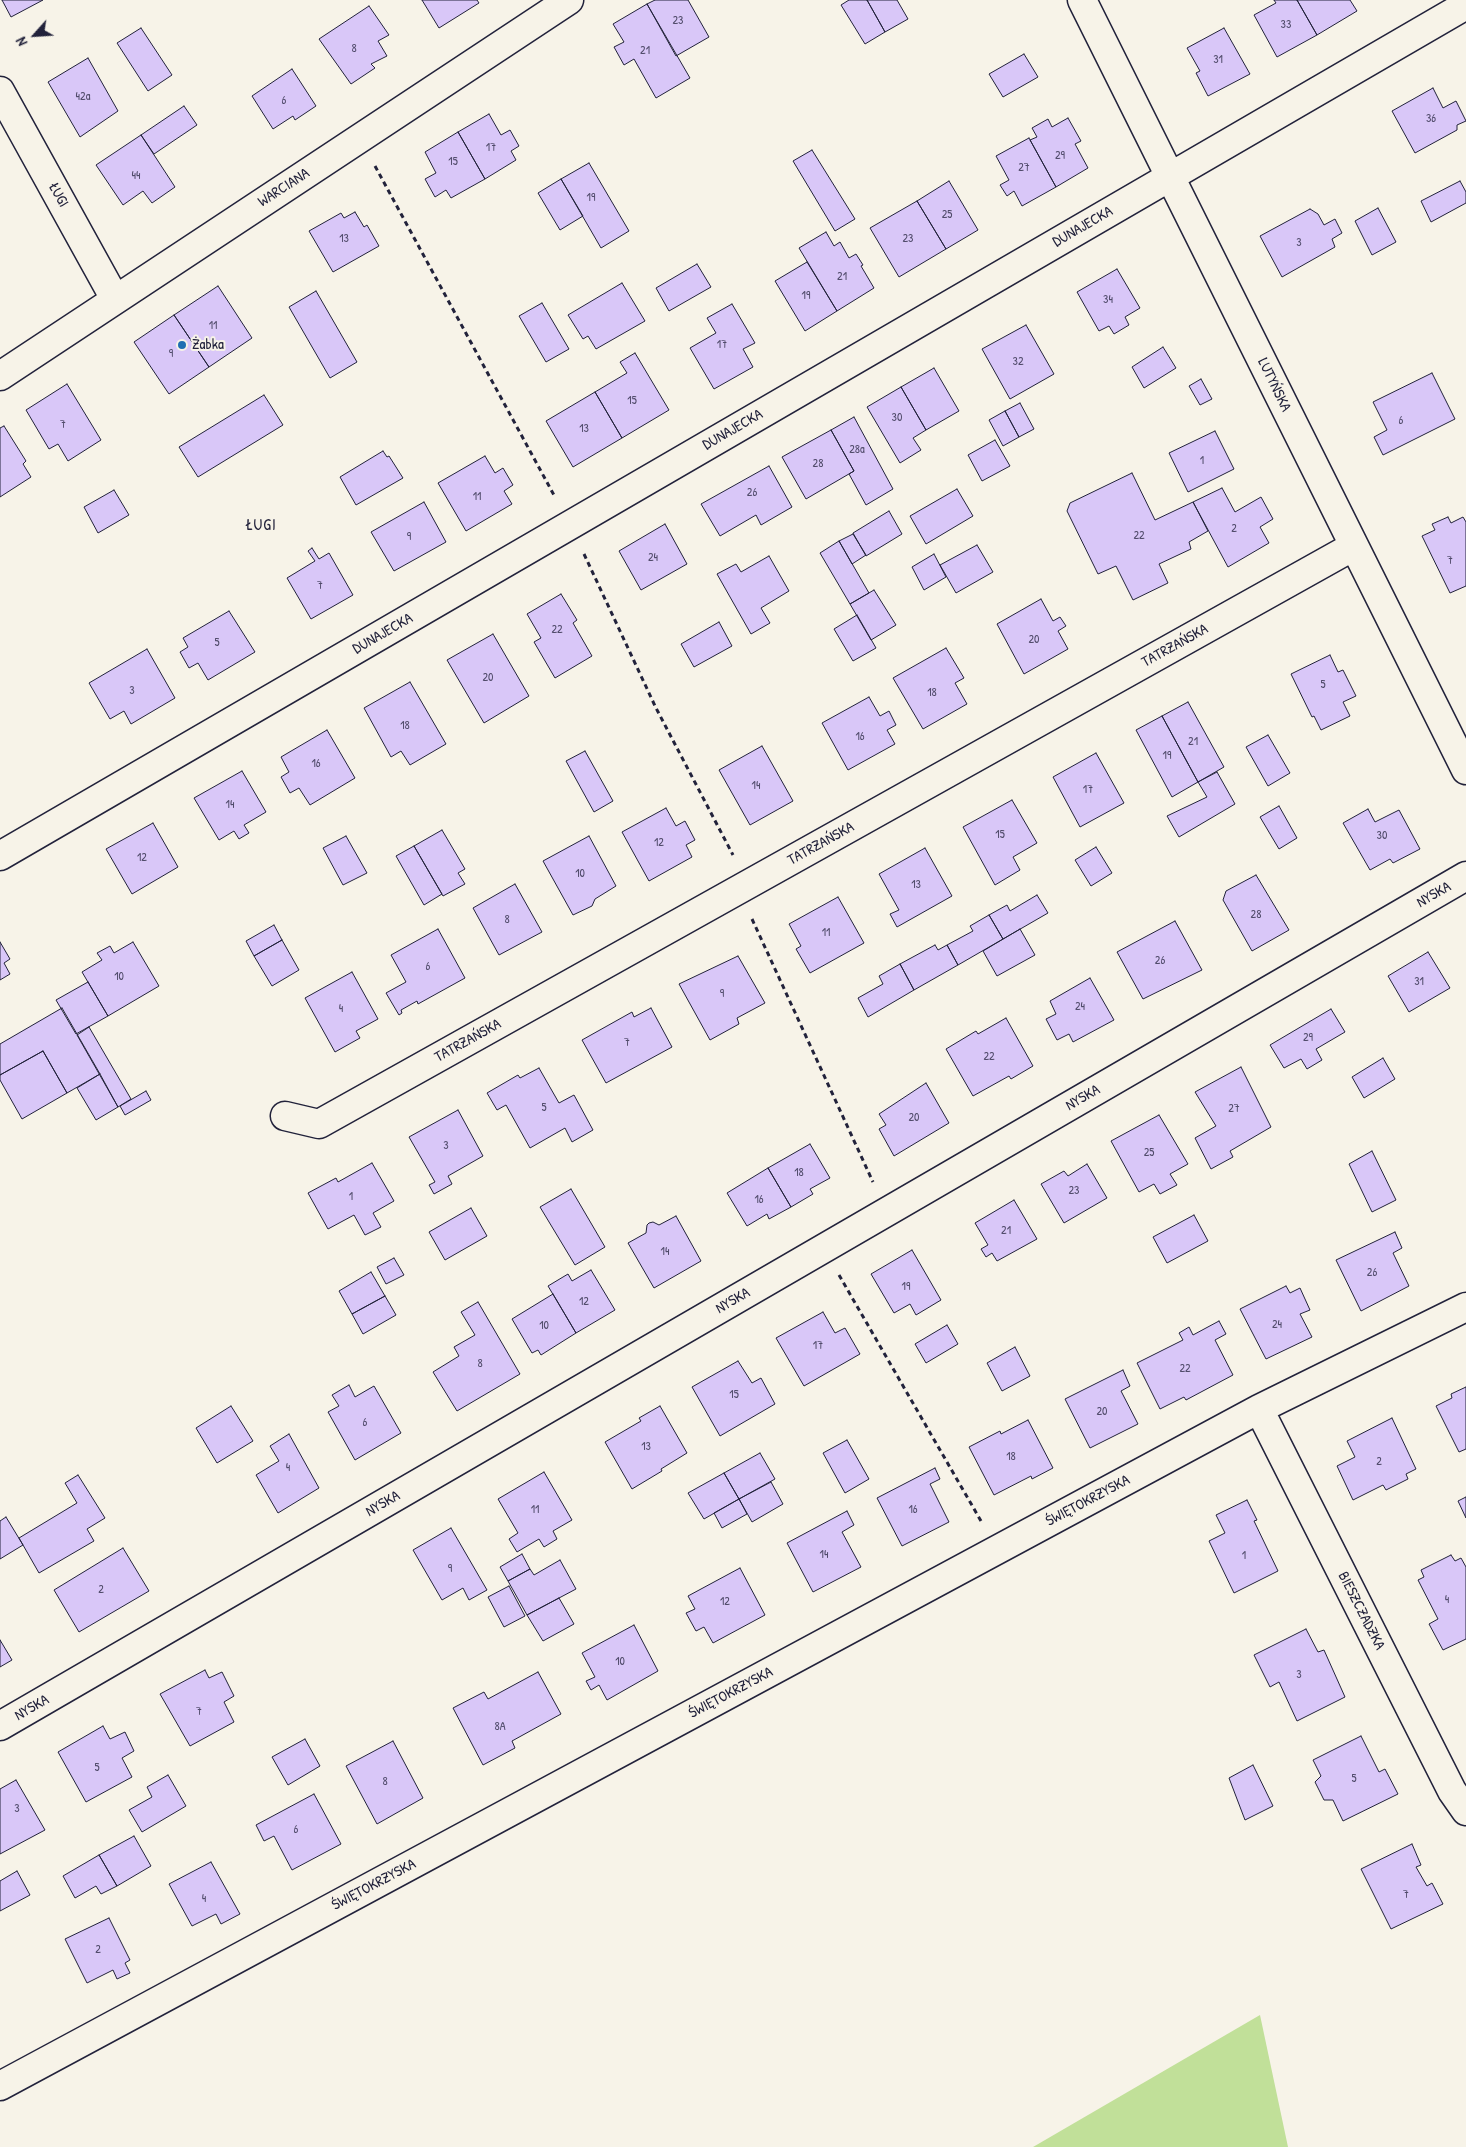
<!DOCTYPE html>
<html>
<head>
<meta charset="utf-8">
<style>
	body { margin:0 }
	#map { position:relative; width:1466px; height:2147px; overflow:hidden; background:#f7f3e8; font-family:"Patrick Hand",sans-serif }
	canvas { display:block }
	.north { position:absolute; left:10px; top:10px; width:50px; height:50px; -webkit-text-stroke:4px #f7f3e8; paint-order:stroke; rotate:244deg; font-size:14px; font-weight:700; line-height:20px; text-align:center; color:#22223b }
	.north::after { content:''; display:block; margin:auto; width:18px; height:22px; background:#22223b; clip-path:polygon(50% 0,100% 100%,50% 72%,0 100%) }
</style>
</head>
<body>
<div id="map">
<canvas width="1466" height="2147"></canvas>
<div class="north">N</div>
</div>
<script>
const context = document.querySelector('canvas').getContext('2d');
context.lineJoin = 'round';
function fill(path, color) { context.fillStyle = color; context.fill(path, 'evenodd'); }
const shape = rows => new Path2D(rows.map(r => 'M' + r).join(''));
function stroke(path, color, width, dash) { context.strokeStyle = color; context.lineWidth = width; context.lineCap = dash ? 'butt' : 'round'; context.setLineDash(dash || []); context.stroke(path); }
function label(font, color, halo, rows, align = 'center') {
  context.font = font + ' "Patrick Hand",sans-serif'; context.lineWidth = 4; context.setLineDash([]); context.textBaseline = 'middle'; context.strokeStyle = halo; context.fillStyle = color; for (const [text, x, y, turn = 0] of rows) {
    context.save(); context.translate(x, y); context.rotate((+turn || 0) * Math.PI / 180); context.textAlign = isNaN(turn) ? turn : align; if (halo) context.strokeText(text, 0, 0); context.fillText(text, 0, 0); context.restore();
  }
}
fill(shape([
	[1260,2015,1288,2147,1033,2147]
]), '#c1e099');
const building = shape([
	[2,0,43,0,11,17,2,0],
	[422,0,477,0,479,3,439,28,422,0],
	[655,0,688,0,709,37,676,56,647,4,655,0],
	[849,0,867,0,885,32,865,44,841,5,849,0],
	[867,0,897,0,908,19,885,32,867,0],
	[1274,0,1297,0,1317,35,1277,57,1254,15,1276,3,1274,0],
	[1297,0,1350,0,1357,11,1317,35,1297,0],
	[647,4,690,78,656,98,634,59,624,65,614,47,624,42,613,24,647,4],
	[369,6,389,35,378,41,387,56,371,64,375,68,351,84,319,39,369,6],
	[141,28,172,75,148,91,117,43,141,28],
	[1224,28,1250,74,1208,96,1196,73,1200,71,1187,48,1224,28],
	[1024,54,1038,77,1003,97,989,74,1024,54],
	[88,58,118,111,80,137,48,82,88,58],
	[292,69,316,106,295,120,293,116,273,129,252,96,292,69],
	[1433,88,1443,108,1456,101,1466,121,1457,125,1457,130,1415,153,1392,111,1433,88],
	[184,106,197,125,154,154,141,135,184,106],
	[489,114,501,135,510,130,519,146,511,151,516,160,485,179,458,132,489,114],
	[1068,118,1081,141,1075,144,1088,168,1056,187,1030,140,1037,137,1032,128,1048,119,1052,127,1068,118],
	[458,132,485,179,451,198,446,190,435,197,425,179,436,173,425,152,458,132],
	[141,135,175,187,152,203,143,191,123,205,96,165,141,135],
	[1029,138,1056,187,1022,206,1014,191,1007,196,1000,185,1009,180,996,156,1029,138],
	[812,150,855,219,835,231,793,161,812,150],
	[589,163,629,231,601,248,561,179,589,163],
	[561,179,583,216,560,230,538,193,561,179],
	[949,181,978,230,946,249,917,201,949,181],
	[1460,181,1466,192,1466,203,1431,222,1421,201,1460,181],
	[917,201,946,249,899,277,870,228,917,201],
	[1378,208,1396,242,1372,255,1355,221,1378,208],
	[1310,209,1318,214,1324,225,1335,219,1342,233,1332,239,1335,247,1282,277,1260,236,1310,209],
	[355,212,364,227,367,225,379,246,333,272,309,231,341,213,344,218,355,212],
	[826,232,834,246,840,242,849,258,856,254,863,265,861,266,874,288,837,311,799,248,826,232],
	[807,262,837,311,805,331,775,281,807,262],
	[697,264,711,287,669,311,656,288,697,264],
	[1117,269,1140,308,1125,317,1129,325,1114,334,1109,326,1099,331,1077,292,1117,269],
	[622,283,645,321,596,349,588,336,583,339,568,315,622,283],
	[218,286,252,338,209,367,174,315,218,286],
	[316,291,357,362,330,378,289,307,316,291],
	[542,303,569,349,546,362,519,316,542,303],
	[732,304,755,343,743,349,753,367,714,389,690,348,716,333,707,318,732,304],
	[174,315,209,367,169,394,134,342,174,315],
	[1026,325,1054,374,1010,399,982,349,1026,325],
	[1163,347,1176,368,1144,388,1132,367,1163,347],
	[635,353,669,410,622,438,595,392,627,373,620,362,635,353],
	[934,368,959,411,926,430,901,387,934,368],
	[1432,373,1455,419,1383,455,1374,437,1387,430,1373,402,1432,373],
	[1201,379,1212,399,1200,405,1189,386,1201,379],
	[67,384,101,440,68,461,58,444,49,449,26,410,67,384],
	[901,387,926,430,913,438,921,450,900,463,867,407,901,387],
	[595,392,622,438,573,467,546,421,595,392],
	[264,395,283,425,198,477,179,447,264,395],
	[1020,403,1034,429,1019,437,1005,411,1020,403],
	[1005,411,1019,437,1003,446,989,420,1005,411],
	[854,417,893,489,866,505,849,474,854,471,831,430,854,417],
	[4,426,26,461,23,464,31,477,0,497,0,428,4,426],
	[831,430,854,471,806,499,782,457,831,430],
	[1215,431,1234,469,1188,492,1169,453,1215,431],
	[995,440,1010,466,982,481,968,455,995,440],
	[383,451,387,457,389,456,403,478,356,505,340,477,383,451],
	[485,456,495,473,503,468,513,485,504,491,512,504,466,531,438,483,485,456],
	[769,466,792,507,761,525,756,515,720,536,701,504,769,466],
	[1132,473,1155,520,1193,502,1208,531,1189,542,1191,549,1159,564,1168,583,1133,600,1116,566,1098,574,1067,511,1070,503,1132,473],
	[1222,488,1235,512,1261,497,1273,519,1260,527,1269,543,1228,567,1193,502,1222,488],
	[957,489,973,516,926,544,910,516,957,489],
	[114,490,129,515,98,533,84,507,114,490],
	[424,502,446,542,394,571,371,532,424,502],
	[889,511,902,534,866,556,853,533,889,511],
	[1448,517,1451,523,1463,517,1466,522,1466,586,1450,593,1422,536,1435,530,1432,524,1448,517],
	[665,524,687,564,641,590,619,551,665,524],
	[853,534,866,555,852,564,839,541,853,534],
	[839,541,869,593,850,604,820,553,839,541],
	[977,545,993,572,956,593,940,565,977,545],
	[312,548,319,559,329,553,353,595,311,619,287,578,315,561,308,551,312,548],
	[934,554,946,577,924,590,912,567,934,554],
	[769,556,789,591,761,608,770,623,751,634,717,574,736,564,741,572,769,556],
	[874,590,896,625,871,640,850,604,874,590],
	[561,594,577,620,573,623,592,656,555,678,534,642,541,638,527,614,561,594],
	[1041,599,1053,621,1060,617,1066,626,1058,631,1068,649,1024,674,997,624,1041,599],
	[229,611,255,652,208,680,198,663,189,668,180,652,188,647,183,638,229,611],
	[857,615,876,648,853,661,834,629,857,615],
	[719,622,732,646,694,667,681,644,719,622],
	[493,634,529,696,484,723,447,660,493,634],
	[946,648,964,678,955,683,967,704,923,729,893,678,946,648],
	[147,649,175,698,131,724,124,711,110,719,89,683,147,649],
	[1330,655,1338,672,1343,670,1356,696,1343,702,1350,716,1321,730,1314,716,1312,717,1291,674,1330,655],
	[410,682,446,744,410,765,401,751,391,757,364,708,410,682],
	[869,697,880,716,889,711,896,725,887,730,895,744,848,770,822,723,869,697],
	[1188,702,1224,767,1198,782,1162,716,1188,702],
	[1162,716,1198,782,1172,797,1136,730,1162,716],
	[327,730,355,778,310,805,299,788,290,793,281,777,289,772,281,757,327,730],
	[1268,735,1290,773,1268,786,1246,747,1268,735],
	[762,746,793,801,750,825,719,770,762,746],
	[585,751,613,801,594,812,566,761,585,751],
	[1096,753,1124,803,1080,827,1053,777,1096,753],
	[242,771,266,812,244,825,249,833,239,839,234,831,219,840,194,798,242,771],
	[1217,772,1235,804,1179,837,1167,816,1207,797,1198,782,1217,772],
	[1012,800,1037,843,1013,857,1020,870,995,885,963,827,1012,800],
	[1279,806,1297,838,1279,849,1260,817,1279,806],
	[666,808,676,826,685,821,695,840,686,845,692,857,649,881,622,832,666,808],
	[1368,809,1375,822,1399,810,1420,849,1393,863,1390,859,1370,870,1343,823,1368,809],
	[153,823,178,867,132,894,106,849,153,823],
	[442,830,465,869,458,873,465,884,443,896,414,846,442,830],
	[346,836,367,873,343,885,323,848,346,836],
	[589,836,616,886,595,899,592,906,573,915,543,861,589,836],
	[414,846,442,894,424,905,396,856,414,846],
	[1096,847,1112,873,1091,886,1075,860,1096,847],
	[925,848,952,896,897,927,890,914,899,910,879,874,925,848],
	[1256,875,1289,930,1252,951,1223,900,1226,891,1256,875],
	[515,884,542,932,499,955,473,908,515,884],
	[1037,895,1048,913,1003,939,989,915,1007,905,1010,911,1037,895],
	[838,897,864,943,810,973,796,949,801,946,789,924,838,897],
	[989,915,1003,939,958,965,947,945,973,931,970,926,989,915],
	[1175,921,1202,970,1143,999,1117,952,1175,921],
	[274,925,282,940,254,956,246,941,274,925],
	[438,929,465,978,418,1004,417,1001,401,1010,402,1013,399,1015,386,993,406,982,391,955,438,929],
	[1020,929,1035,955,997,976,983,951,1020,929],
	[282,940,299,970,272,986,254,956,282,940],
	[0,942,10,959,4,963,10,974,0,980,0,942],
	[133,942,159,986,108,1016,82,972,102,960,97,953,110,946,114,953,133,942],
	[935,945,938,950,947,945,958,965,914,990,900,964,935,945],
	[1428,952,1450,988,1409,1012,1388,976,1428,952],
	[738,956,765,1003,737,1018,739,1024,710,1040,679,984,738,956],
	[900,964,914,990,868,1017,858,998,883,984,879,976,900,964],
	[352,972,378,1019,356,1031,360,1038,335,1052,305,998,352,972],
	[1090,978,1114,1020,1073,1042,1069,1034,1057,1040,1046,1019,1056,1014,1050,1001,1090,978],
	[88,982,108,1016,76,1034,56,1000,88,982],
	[62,1008,100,1074,67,1093,43,1051,0,1075,0,1044,62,1008],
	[651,1008,672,1047,606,1083,582,1040,632,1012,634,1017,651,1008],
	[1331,1009,1345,1032,1316,1049,1322,1060,1307,1069,1301,1059,1284,1068,1270,1045,1331,1009],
	[1006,1018,1033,1066,1011,1079,1009,1076,973,1096,946,1049,976,1031,978,1034,1006,1018],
	[89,1027,131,1099,118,1107,77,1035,89,1027],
	[43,1051,67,1093,22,1119,0,1080,0,1075,43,1051],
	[1383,1058,1395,1079,1364,1098,1352,1077,1383,1058],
	[1241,1067,1271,1127,1230,1151,1233,1157,1211,1169,1195,1138,1216,1126,1195,1092,1241,1067],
	[539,1068,559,1103,574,1095,593,1130,572,1142,565,1128,530,1148,506,1105,497,1110,487,1093,518,1075,520,1078,539,1068],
	[100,1074,118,1107,96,1120,77,1088,100,1074],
	[926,1083,949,1123,894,1156,879,1129,886,1125,879,1114,926,1083],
	[146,1091,151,1100,125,1115,120,1106,146,1091],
	[458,1110,483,1156,448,1176,452,1184,434,1194,429,1185,435,1182,409,1137,458,1110],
	[1159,1115,1188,1164,1170,1174,1177,1185,1160,1194,1154,1184,1139,1192,1111,1141,1159,1115],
	[810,1144,830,1178,810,1189,813,1194,791,1207,768,1168,810,1144],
	[1372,1151,1396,1200,1372,1212,1349,1164,1372,1151],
	[372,1163,394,1201,373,1213,381,1227,365,1235,354,1215,328,1229,308,1193,336,1178,338,1182,372,1163],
	[1087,1164,1107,1198,1064,1223,1041,1184,1064,1171,1068,1176,1087,1164],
	[768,1168,791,1207,769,1219,767,1214,747,1226,727,1193,768,1168],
	[571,1189,605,1247,575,1265,540,1207,571,1189],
	[1014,1200,1037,1239,997,1261,992,1253,986,1257,981,1249,988,1245,975,1223,1014,1200],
	[471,1208,487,1236,445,1260,429,1232,471,1208],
	[1194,1215,1208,1241,1167,1263,1153,1237,1194,1215],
	[676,1216,701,1261,654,1288,628,1243,646,1233,647,1225,649,1223,653,1222,659,1225,676,1216],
	[1395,1232,1402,1248,1393,1253,1409,1286,1361,1311,1336,1260,1395,1232],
	[912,1250,941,1300,916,1315,910,1304,894,1313,871,1274,912,1250],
	[394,1258,404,1275,386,1284,377,1267,394,1258],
	[591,1270,615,1310,576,1333,548,1286,568,1274,572,1281,591,1270],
	[371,1272,385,1296,352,1314,339,1291,371,1272],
	[1286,1286,1290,1293,1300,1288,1310,1310,1300,1314,1312,1337,1266,1359,1240,1309,1286,1286],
	[553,1294,576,1333,541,1355,538,1350,532,1353,512,1319,553,1294],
	[385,1296,396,1315,363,1334,352,1314,385,1296],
	[478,1302,520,1374,457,1411,433,1372,459,1356,454,1347,475,1335,461,1312,478,1302],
	[823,1312,835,1333,845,1328,860,1354,804,1386,776,1338,823,1312],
	[1219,1321,1226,1334,1215,1340,1233,1375,1186,1400,1184,1397,1160,1409,1137,1363,1183,1340,1179,1333,1189,1327,1193,1335,1219,1321],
	[947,1325,958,1344,926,1363,915,1344,947,1325],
	[1015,1347,1030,1376,1002,1391,987,1363,1015,1347],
	[738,1361,752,1383,761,1378,775,1404,720,1436,692,1387,738,1361],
	[1123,1370,1130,1386,1121,1391,1138,1424,1090,1448,1065,1399,1123,1370],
	[349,1385,355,1397,374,1386,401,1433,355,1460,328,1412,339,1406,332,1395,349,1385],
	[1466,1387,1466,1449,1459,1452,1436,1406,1452,1398,1451,1394,1466,1387],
	[231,1406,253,1441,217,1463,196,1428,231,1406],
	[660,1406,687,1453,661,1469,662,1471,632,1489,605,1442,641,1421,639,1418,660,1406],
	[1392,1418,1416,1469,1406,1474,1408,1479,1386,1490,1383,1485,1353,1500,1337,1466,1355,1457,1347,1441,1392,1418],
	[1028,1420,1053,1468,1032,1479,1031,1476,994,1495,969,1447,1000,1431,1001,1434,1028,1420],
	[289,1434,319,1488,278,1513,256,1475,279,1461,270,1446,289,1434],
	[847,1440,869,1479,845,1493,823,1453,847,1440],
	[760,1453,775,1479,739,1499,724,1473,760,1453],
	[935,1468,940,1479,930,1484,949,1522,902,1546,877,1498,935,1468],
	[544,1472,572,1520,553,1531,557,1539,544,1547,539,1539,517,1552,509,1539,518,1533,498,1499,544,1472],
	[724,1473,739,1499,704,1519,688,1493,724,1473],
	[78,1475,105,1518,87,1529,94,1541,39,1573,19,1538,77,1503,65,1483,78,1475],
	[771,1482,783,1504,752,1522,739,1499,771,1482],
	[1466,1497,1466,1518,1458,1501,1466,1497],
	[739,1499,747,1514,722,1528,714,1513,739,1499],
	[1247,1500,1257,1520,1254,1521,1278,1571,1234,1593,1209,1541,1225,1533,1216,1515,1247,1500],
	[847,1511,854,1525,842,1532,861,1567,813,1592,787,1543,847,1511],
	[6,1517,23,1545,0,1559,0,1521,6,1517],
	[451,1528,487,1590,469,1600,463,1588,442,1600,413,1550,451,1528],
	[123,1548,149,1591,79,1632,54,1590,123,1548],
	[522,1554,530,1569,508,1581,500,1567,522,1554],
	[1451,1555,1455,1561,1461,1558,1466,1567,1466,1639,1443,1650,1429,1624,1438,1619,1418,1580,1424,1577,1421,1570,1451,1555],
	[560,1560,576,1589,527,1615,508,1581,530,1569,534,1575,560,1560],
	[740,1568,765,1615,713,1643,704,1627,696,1631,686,1613,695,1609,688,1596,740,1568],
	[509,1586,525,1616,504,1627,488,1597,509,1586],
	[559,1598,574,1624,543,1641,527,1615,559,1598],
	[634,1625,658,1671,607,1700,599,1685,591,1690,586,1681,595,1677,582,1653,634,1625],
	[1306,1629,1318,1652,1324,1650,1345,1697,1297,1721,1279,1682,1270,1687,1254,1655,1306,1629],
	[0,1640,12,1660,0,1667,0,1640],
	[205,1670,209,1678,222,1672,234,1696,224,1702,234,1722,190,1746,160,1694,205,1670],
	[538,1672,561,1714,512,1741,515,1748,483,1765,453,1708,484,1692,488,1699,538,1672],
	[103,1726,110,1739,125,1732,134,1751,122,1758,132,1777,86,1802,58,1752,103,1726],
	[1361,1736,1379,1772,1385,1769,1398,1794,1343,1821,1333,1800,1324,1800,1315,1782,1321,1776,1313,1760,1361,1736],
	[305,1739,320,1766,288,1785,272,1757,305,1739],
	[393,1741,423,1798,377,1824,346,1766,393,1741],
	[1253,1765,1273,1806,1245,1820,1229,1778,1253,1765],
	[168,1775,186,1806,142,1832,129,1810,152,1797,147,1787,168,1775],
	[16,1780,45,1830,0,1854,0,1789,16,1780],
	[314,1794,341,1844,292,1870,274,1836,264,1841,256,1825,314,1794],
	[134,1836,151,1866,117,1886,99,1855,134,1836],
	[1412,1844,1421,1865,1416,1867,1427,1886,1432,1883,1443,1904,1391,1929,1361,1869,1412,1844],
	[99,1855,117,1886,101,1894,96,1886,75,1898,63,1876,99,1855],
	[211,1862,240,1914,221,1924,216,1914,192,1926,169,1884,211,1862],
	[17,1871,30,1895,0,1911,0,1881,17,1871],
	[109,1918,130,1960,125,1963,130,1973,117,1979,113,1970,87,1983,65,1939,109,1918]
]);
fill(building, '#d9c7f8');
stroke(building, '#22223b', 1);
const minor = shape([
	[1082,0,1466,770],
	[0,91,115,299],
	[0,376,569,0],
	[0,856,1466,5],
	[285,1116,319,1124,1354,546],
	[1259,1409,1452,1791,1466,1811],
	[0,1726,1466,876],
	[0,2086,1259,1409,1466,1307]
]);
stroke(minor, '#22223b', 31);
stroke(shape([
	[375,166,555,497],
	[584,554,656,708,733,855],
	[752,919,873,1182],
	[839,1275,981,1521]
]), '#22223b', 3, [5, 4]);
stroke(minor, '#f7f3e8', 28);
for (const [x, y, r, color] of [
	[182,345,5,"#1f6fb2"]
]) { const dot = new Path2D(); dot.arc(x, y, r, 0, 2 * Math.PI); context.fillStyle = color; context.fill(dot); stroke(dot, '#f7f3e8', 2); }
label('12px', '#504b6a', null, [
	["23",678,21],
	["33",1286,25],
	["8",354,49],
	["21",645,51],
	["31",1218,60],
	["42a",83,97],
	["6",284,101],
	["36",1431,119],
	["17",491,148],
	["29",1060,156],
	["15",453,162],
	["27",1024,168],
	["44",136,176],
	["19",591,198],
	["25",947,215],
	["13",344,239],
	["23",908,239],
	["3",1299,243],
	["21",842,277],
	["19",806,296],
	["34",1108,300],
	["11",213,326],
	["17",722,345],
	["9",171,354],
	["32",1018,362],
	["15",632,401],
	["30",897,418],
	["6",1401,421],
	["7",63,425],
	["13",584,429],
	["28a",857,450],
	["1",1202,461],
	["28",818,464],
	["26",752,493],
	["11",477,497],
	["2",1234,529],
	["22",1139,536],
	["9",409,537],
	["24",653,558],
	["7",1450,561],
	["7",320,586],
	["22",557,630],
	["20",1034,640],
	["5",217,643],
	["20",488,678],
	["5",1323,685],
	["3",132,691],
	["18",932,693],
	["18",405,726],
	["16",860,737],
	["21",1193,742],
	["19",1167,756],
	["16",316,764],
	["14",756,786],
	["17",1088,790],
	["14",230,805],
	["15",1000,835],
	["30",1382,836],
	["12",659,843],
	["12",142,858],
	["10",580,874],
	["13",916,885],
	["28",1256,915],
	["8",507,920],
	["11",826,933],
	["26",1160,961],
	["6",428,967],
	["10",119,977],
	["31",1419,982],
	["9",722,994],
	["24",1080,1007],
	["4",341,1009],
	["29",1308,1038],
	["7",627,1043],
	["22",989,1057],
	["5",544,1108],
	["27",1234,1109],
	["20",914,1118],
	["3",446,1146],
	["25",1149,1153],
	["18",799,1173],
	["23",1074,1191],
	["1",351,1197],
	["16",759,1200],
	["21",1006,1231],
	["14",665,1252],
	["26",1372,1273],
	["19",906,1287],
	["12",584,1302],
	["24",1277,1325],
	["10",544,1326],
	["17",818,1346],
	["8",480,1364],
	["22",1185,1369],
	["15",734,1395],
	["20",1102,1412],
	["6",365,1423],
	["13",646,1447],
	["18",1011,1457],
	["2",1379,1462],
	["4",288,1468],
	["11",535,1510],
	["16",913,1510],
	["14",824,1555],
	["1",1244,1556],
	["9",450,1569],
	["2",101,1590],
	["4",1447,1600],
	["12",725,1602],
	["10",620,1662],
	["3",1299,1675],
	["7",199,1712],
	["8A",500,1727],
	["5",97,1768],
	["5",1354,1779],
	["8",385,1782],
	["3",17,1809],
	["6",296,1830],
	["7",1406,1895],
	["4",204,1899],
	["2",98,1950]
]);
label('15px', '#22223b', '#f7f3e8', [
	["WARCIANA",284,188,-33],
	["ŁUGI",58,195,61],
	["DUNAJECKA",1083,227,-30],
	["LUTYŃSKA",1274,385,64],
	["DUNAJECKA",733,430,-30],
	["DUNAJECKA",383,634,-30],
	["TATRZAŃSKA",1175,646,-29],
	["TATRZAŃSKA",821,844,-29],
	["NYSKA",1434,895,-30],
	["TATRZAŃSKA",468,1041,-29],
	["NYSKA",1083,1098,-30],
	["NYSKA",733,1301,-30],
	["ŚWIĘTOKRZYSKA",1088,1501,-28],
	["NYSKA",383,1504,-30],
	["BIESZCZADZKA",1361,1611,63],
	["ŚWIĘTOKRZYSKA",731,1693,-28],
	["NYSKA",32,1708,-30],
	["ŚWIĘTOKRZYSKA",374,1885,-28]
]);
label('15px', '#22223b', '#f7f3e8', [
	["Żabka",192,345]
], 'left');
context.letterSpacing = '1px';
label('16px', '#22223b', '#f7f3e8', [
	["ŁUGI",261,526]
]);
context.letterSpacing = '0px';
</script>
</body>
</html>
